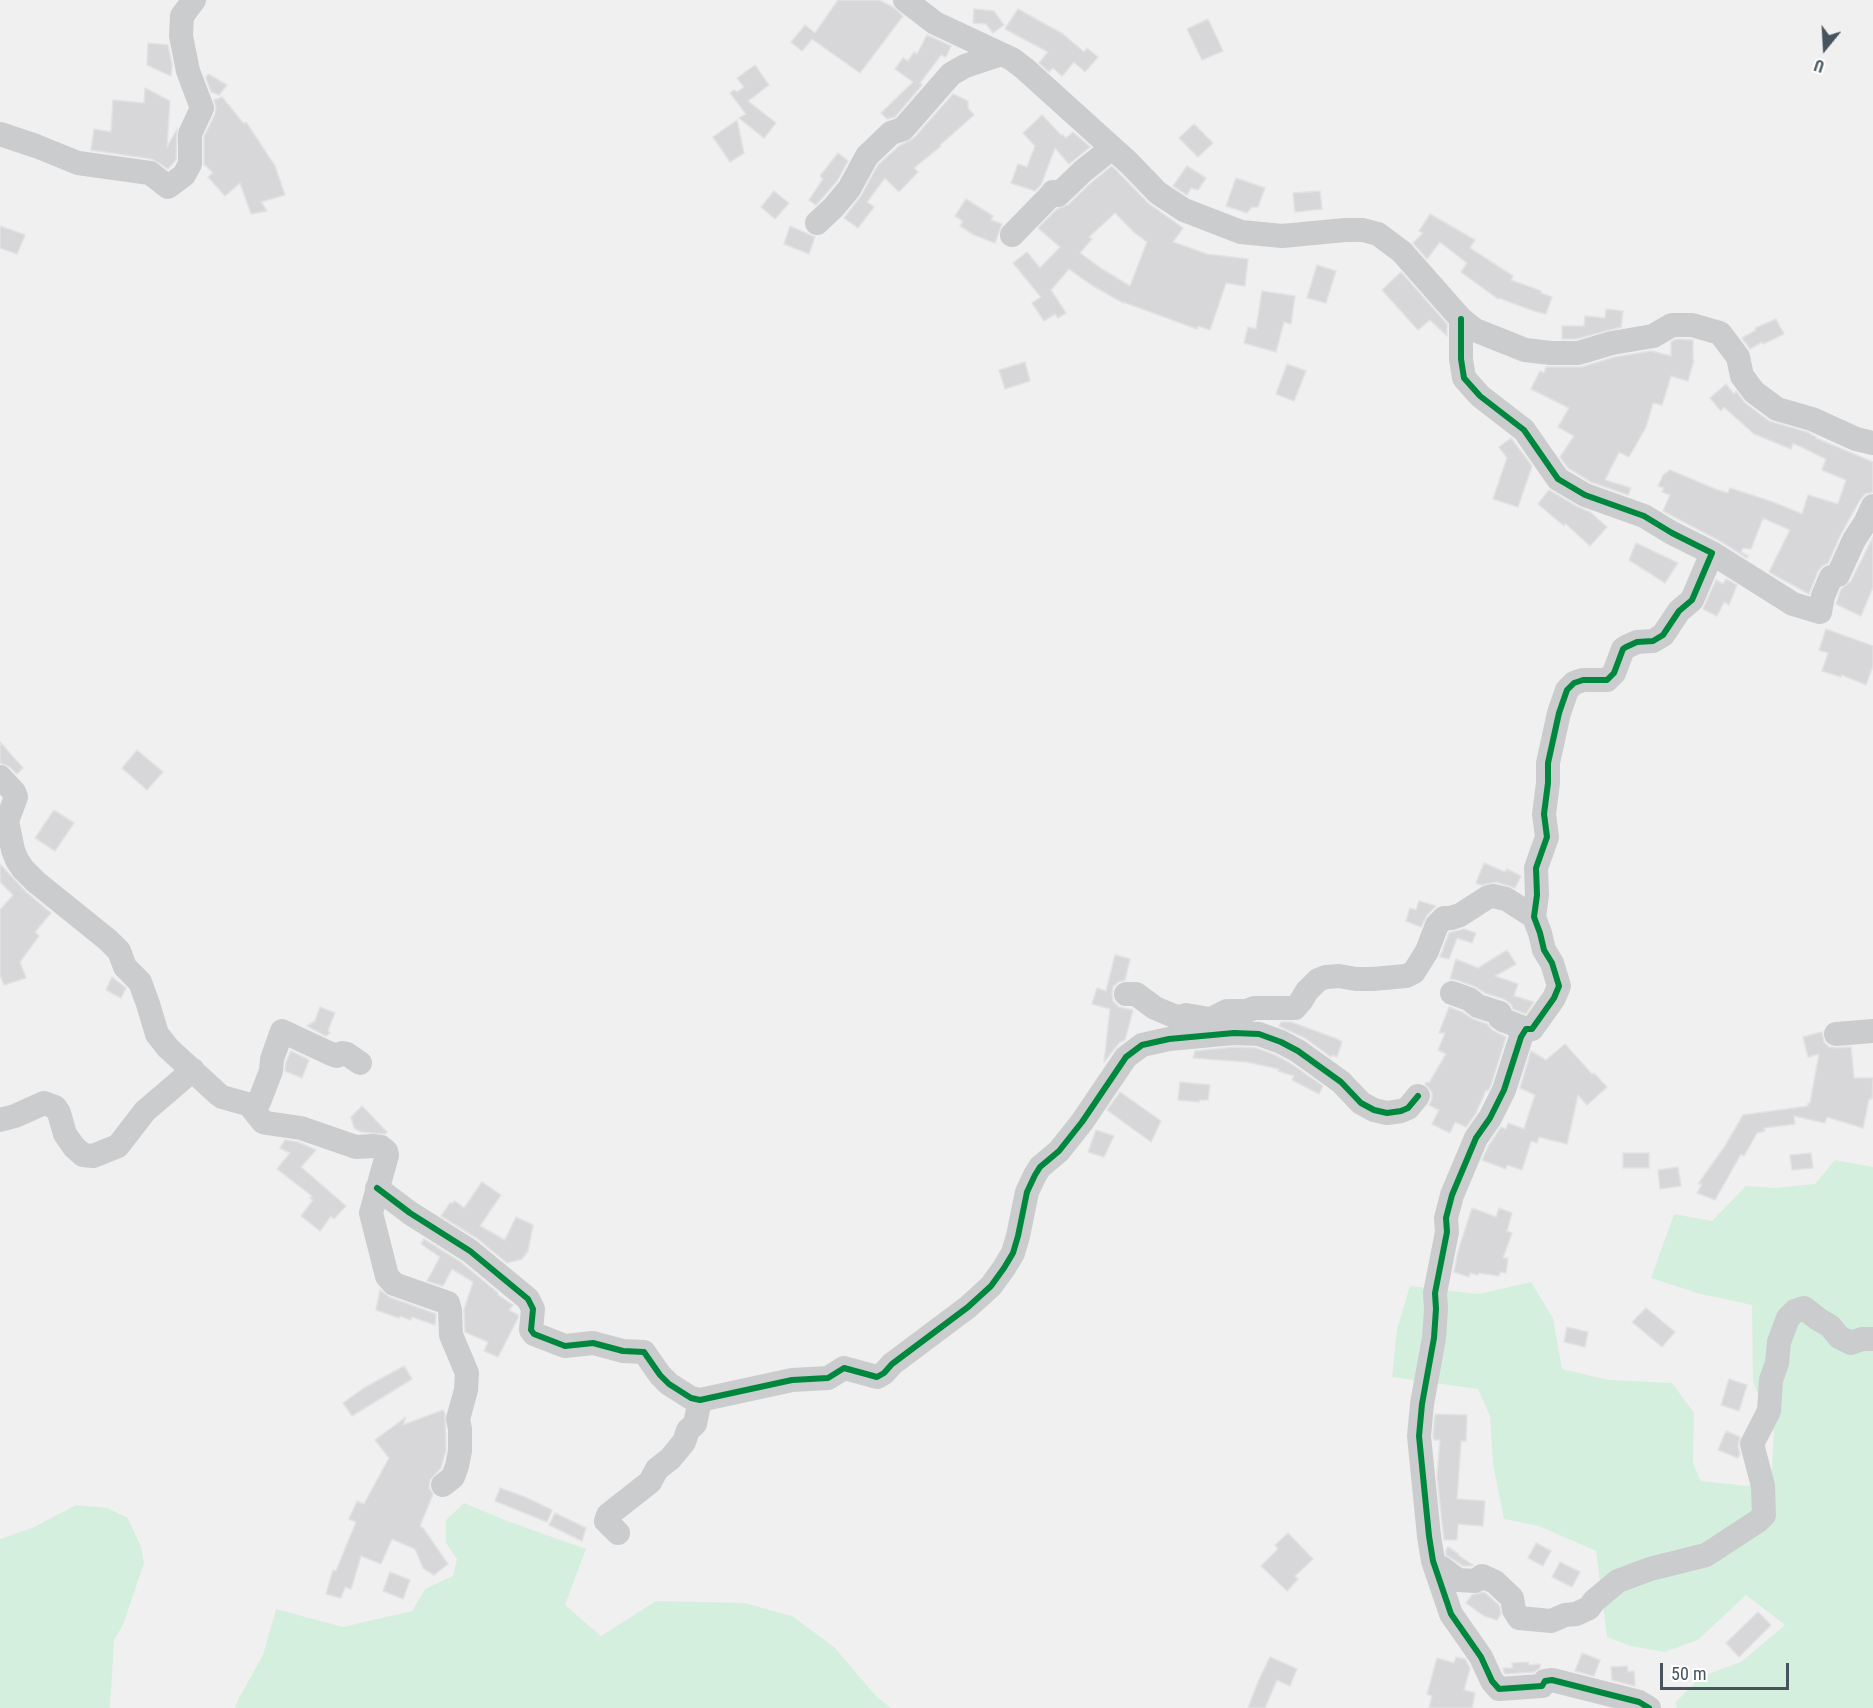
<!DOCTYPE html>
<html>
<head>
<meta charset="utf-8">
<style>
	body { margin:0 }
	#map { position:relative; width:1873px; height:1708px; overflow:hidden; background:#f1f0f0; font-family:"Roboto Condensed",sans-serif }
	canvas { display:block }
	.north { position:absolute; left:1795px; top:18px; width:60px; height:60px; -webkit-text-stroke:4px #fff; paint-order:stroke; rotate:198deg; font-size:16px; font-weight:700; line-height:24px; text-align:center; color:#47535d }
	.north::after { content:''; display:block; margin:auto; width:21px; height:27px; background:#47535d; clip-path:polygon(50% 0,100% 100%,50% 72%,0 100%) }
	.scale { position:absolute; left:1660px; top:1663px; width:129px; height:27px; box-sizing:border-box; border:3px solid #47535d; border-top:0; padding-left:8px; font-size:18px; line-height:21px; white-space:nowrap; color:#47535d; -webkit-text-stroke:4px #fff; paint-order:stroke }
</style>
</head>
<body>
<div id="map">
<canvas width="1873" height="1708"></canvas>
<div class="north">U</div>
<div class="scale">50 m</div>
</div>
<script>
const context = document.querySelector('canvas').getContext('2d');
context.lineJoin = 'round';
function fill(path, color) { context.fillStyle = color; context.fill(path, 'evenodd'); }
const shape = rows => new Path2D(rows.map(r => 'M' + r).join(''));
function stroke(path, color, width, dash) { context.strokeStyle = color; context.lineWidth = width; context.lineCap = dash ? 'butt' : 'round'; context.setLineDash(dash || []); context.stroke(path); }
fill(shape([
	[1835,1160,1873,1167,1873,1708,1677,1708,1675,1703,1700,1677,1741,1662,1785,1625,1746,1595,1698,1640,1664,1652,1630,1646,1607,1637,1596,1551,1539,1526,1504,1519,1493,1465,1490,1416,1478,1389,1392,1377,1397,1329,1410,1286,1479,1294,1531,1282,1553,1318,1562,1369,1609,1380,1672,1383,1694,1413,1693,1463,1701,1481,1748,1486,1772,1469,1774,1432,1753,1382,1752,1305,1697,1293,1651,1278,1674,1214,1712,1221,1746,1186,1774,1188,1815,1184],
	[464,1503,507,1521,586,1549,565,1605,601,1636,656,1601,744,1603,792,1616,834,1647,876,1696,891,1708,235,1708,239,1698,263,1655,276,1609,343,1627,412,1611,425,1589,453,1576,457,1559,446,1543,446,1520],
	[76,1505,107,1508,128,1518,141,1547,144,1563,123,1625,114,1640,110,1708,0,1708,0,1539,32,1528]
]), '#d5efde');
const building = shape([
	[838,0,879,0,893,7,903,16,860,73,812,39,802,51,791,42,805,25,815,33,838,0],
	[974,9,994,11,1004,25,993,33,986,24,973,23,974,9],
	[1018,9,1063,34,1084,52,1087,48,1098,57,1085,72,1074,62,1062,76,1053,68,1049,72,1039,63,1048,52,1005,29,1018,9],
	[1208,19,1223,51,1202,60,1187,29,1208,19],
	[927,35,951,46,946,57,941,55,920,83,922,85,895,117,887,119,881,113,913,82,895,69,903,58,908,61,914,52,917,54,927,35],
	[148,43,168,45,172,64,171,76,147,65,148,43],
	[755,65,769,85,748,101,776,123,764,138,739,118,746,114,730,93,734,90,737,92,744,87,737,78,755,65],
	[208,74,227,85,219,95,211,92,206,78,208,74],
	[145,88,170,101,167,147,177,129,176,160,168,169,152,159,91,150,94,129,111,132,113,100,144,103,145,88],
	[953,94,968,101,968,108,974,115,940,145,941,146,914,168,918,172,899,192,885,178,867,202,874,207,858,228,844,218,861,196,878,165,899,146,914,138,953,94],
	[222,97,244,124,246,122,275,166,285,195,261,202,267,211,251,214,240,183,225,196,208,177,213,173,204,164,204,137,215,114,216,108,214,100,222,97],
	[1042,115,1061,135,1062,134,1066,138,1073,132,1090,147,1069,164,1055,148,1041,185,1035,191,1011,183,1018,164,1027,167,1035,146,1023,133,1042,115],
	[737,120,744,153,730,162,713,137,737,120],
	[1194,124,1213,143,1198,157,1179,138,1194,124],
	[838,153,848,161,837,181,816,205,809,200,823,179,820,176,838,153],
	[1112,166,1148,203,1183,228,1173,242,1207,254,1248,259,1245,286,1226,283,1210,330,1198,326,1197,329,1123,302,1123,303,1090,284,1069,269,1051,290,1066,313,1058,318,1055,314,1044,321,1032,303,1041,297,1013,263,1027,252,1040,268,1060,247,1038,228,1057,209,1068,205,1092,182,1112,166],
	[1115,213,1135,233,1147,242,1130,286,1102,269,1080,253,1092,239,1089,237,1115,213],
	[1187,166,1206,178,1198,190,1191,188,1187,195,1173,186,1187,166],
	[1236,178,1265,188,1258,207,1252,207,1247,213,1226,206,1236,178],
	[774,191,789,203,775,219,761,207,774,191],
	[1320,191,1322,209,1295,212,1293,193,1320,191],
	[966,199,993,216,991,220,1002,224,995,243,974,235,960,226,963,221,955,216,966,199],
	[1430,214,1475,240,1470,248,1513,276,1511,280,1541,291,1541,293,1552,297,1546,314,1534,311,1499,298,1498,299,1461,272,1467,263,1440,242,1427,259,1413,243,1423,233,1419,231,1430,214],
	[0,226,25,235,17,254,0,248,0,226],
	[790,226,815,237,809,254,784,244,790,226],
	[1317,265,1336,271,1326,303,1307,298,1317,265],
	[1401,272,1447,324,1447,336,1430,320,1418,330,1382,290,1401,272],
	[1262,291,1295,296,1291,324,1284,322,1276,352,1244,343,1248,327,1256,329,1262,291],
	[1606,309,1623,311,1621,327,1576,339,1562,339,1562,326,1584,326,1585,316,1605,318,1606,309],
	[1776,319,1784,334,1763,344,1762,342,1750,349,1742,338,1756,330,1755,328,1776,319],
	[1676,339,1693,340,1693,359,1694,360,1688,381,1671,376,1662,405,1653,403,1646,427,1629,457,1619,452,1605,480,1631,488,1628,495,1591,482,1568,468,1560,457,1574,436,1558,427,1569,408,1531,389,1540,371,1544,373,1546,367,1582,367,1615,357,1651,351,1671,356,1671,342,1676,339],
	[1025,362,1030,381,1005,389,999,370,1025,362],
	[1287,364,1306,371,1294,401,1276,394,1287,364],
	[1726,384,1734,394,1736,391,1745,403,1769,421,1807,432,1816,437,1816,438,1873,462,1873,492,1865,494,1860,500,1841,534,1828,563,1822,566,1818,571,1809,594,1769,572,1790,530,1763,518,1751,549,1743,548,1741,552,1748,556,1747,558,1720,541,1663,511,1670,495,1662,492,1664,488,1658,486,1663,475,1670,470,1715,489,1728,493,1730,488,1773,502,1802,514,1808,495,1838,504,1846,480,1822,470,1826,459,1793,443,1791,449,1754,434,1724,407,1721,411,1710,398,1726,384],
	[1511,438,1532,466,1518,507,1493,499,1507,458,1499,447,1511,438],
	[1549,490,1578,507,1590,512,1607,527,1590,546,1565,523,1564,526,1538,504,1549,490],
	[1873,537,1873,587,1861,616,1836,604,1841,589,1851,581,1873,537],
	[1636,543,1678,563,1665,583,1629,560,1636,543],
	[1726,579,1737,585,1729,605,1724,602,1717,616,1703,609,1716,580,1723,584,1726,579],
	[1826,629,1873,646,1873,666,1866,685,1842,675,1841,677,1822,671,1828,653,1819,650,1826,629],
	[0,742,23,768,17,774,10,767,0,763,0,742],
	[137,750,163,772,147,790,122,768,137,750],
	[54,810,74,823,55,851,35,838,54,810],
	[1484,863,1505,872,1507,869,1521,876,1515,888,1496,882,1481,885,1476,883,1484,863],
	[0,864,26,892,51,913,35,932,39,936,20,962,26,978,4,985,0,975,0,910,13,895,0,882,0,864],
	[1419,901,1436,906,1427,915,1421,927,1406,921,1410,908,1416,910,1419,901],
	[1464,929,1476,933,1472,943,1457,938,1449,959,1440,957,1449,933,1464,929],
	[1507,950,1516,964,1495,976,1518,984,1514,996,1534,1002,1526,1014,1513,1009,1511,1004,1504,999,1485,993,1474,986,1457,980,1450,979,1456,959,1478,968,1507,950],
	[1115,955,1130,959,1125,980,1118,982,1113,987,1112,993,1113,1001,1119,1007,1133,1010,1125,1040,1120,1042,1104,1062,1110,1009,1092,1004,1097,988,1106,991,1115,955],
	[112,977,126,988,121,998,106,990,112,977],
	[320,1007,335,1013,328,1030,330,1033,326,1036,307,1026,315,1021,320,1007],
	[1449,1007,1462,1012,1473,1019,1487,1024,1492,1030,1506,1037,1491,1085,1488,1091,1486,1090,1476,1113,1466,1127,1455,1122,1450,1133,1432,1124,1439,1110,1429,1105,1432,1099,1432,1092,1425,1084,1427,1082,1429,1083,1446,1054,1438,1050,1445,1033,1439,1033,1449,1007],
	[1281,1022,1291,1022,1337,1039,1342,1042,1337,1057,1332,1055,1331,1057,1305,1038,1279,1026,1281,1022],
	[1822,1032,1824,1042,1829,1047,1837,1048,1851,1047,1854,1078,1873,1078,1872,1099,1869,1099,1863,1128,1827,1117,1825,1123,1794,1116,1795,1124,1764,1128,1765,1131,1757,1133,1744,1156,1741,1154,1715,1200,1697,1193,1702,1184,1698,1184,1725,1146,1743,1115,1808,1106,1808,1103,1810,1103,1819,1054,1808,1057,1803,1037,1822,1032],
	[1565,1044,1592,1074,1594,1073,1607,1087,1587,1105,1578,1095,1567,1144,1539,1137,1537,1143,1531,1141,1522,1170,1507,1165,1506,1169,1482,1160,1489,1145,1501,1127,1506,1129,1508,1123,1524,1129,1535,1095,1520,1088,1531,1051,1546,1060,1565,1044],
	[1234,1047,1256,1048,1275,1055,1290,1063,1323,1086,1319,1094,1292,1080,1294,1076,1278,1071,1279,1069,1247,1062,1193,1058,1195,1051,1234,1047],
	[291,1051,309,1060,302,1078,285,1071,286,1062,291,1051],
	[1180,1082,1210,1085,1208,1100,1200,1100,1199,1102,1178,1100,1180,1082],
	[1120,1092,1161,1121,1151,1142,1107,1110,1120,1092],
	[362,1106,387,1132,385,1134,361,1132,354,1128,351,1117,362,1106],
	[1096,1130,1114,1136,1104,1157,1088,1152,1096,1130],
	[285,1140,298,1142,316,1150,301,1167,346,1206,334,1219,331,1216,320,1231,301,1216,313,1200,310,1198,312,1196,277,1169,290,1153,280,1148,285,1140],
	[1623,1153,1649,1153,1649,1168,1623,1168,1623,1153],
	[1811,1153,1813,1168,1792,1170,1790,1155,1811,1153],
	[1678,1167,1681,1186,1660,1189,1658,1170,1678,1167],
	[482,1182,501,1195,480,1226,505,1240,516,1217,533,1225,528,1251,522,1259,507,1263,478,1239,441,1216,450,1203,453,1203,455,1201,464,1208,482,1182],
	[1472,1208,1496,1217,1499,1208,1512,1213,1507,1231,1512,1233,1503,1258,1508,1258,1506,1273,1500,1272,1499,1276,1479,1273,1478,1275,1470,1273,1469,1277,1454,1272,1458,1251,1472,1208],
	[424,1239,462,1263,498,1293,498,1295,513,1305,509,1310,518,1315,518,1318,498,1357,484,1351,488,1342,465,1332,464,1310,473,1282,452,1269,443,1286,427,1281,440,1257,421,1244,424,1239],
	[380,1290,389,1297,436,1314,435,1325,412,1317,411,1320,400,1316,399,1318,376,1310,380,1290],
	[1646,1308,1675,1332,1662,1347,1632,1322,1646,1308],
	[1567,1327,1588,1332,1585,1347,1564,1342,1567,1327],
	[404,1366,412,1379,352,1416,343,1403,364,1388,404,1366],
	[1729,1379,1747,1385,1739,1411,1721,1405,1729,1379],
	[443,1410,445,1414,446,1450,441,1468,430,1480,429,1488,433,1494,420,1526,423,1528,448,1564,434,1575,423,1568,415,1549,392,1539,381,1564,361,1556,351,1589,345,1587,341,1598,326,1594,333,1570,336,1571,356,1522,349,1519,357,1501,364,1504,389,1458,375,1440,406,1417,403,1425,443,1410],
	[1435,1414,1467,1415,1466,1441,1461,1441,1457,1499,1485,1501,1483,1526,1458,1524,1457,1540,1444,1540,1437,1476,1440,1440,1434,1440,1433,1436,1435,1414],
	[1726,1431,1740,1437,1738,1447,1740,1454,1738,1458,1718,1450,1726,1431],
	[500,1488,525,1497,552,1510,547,1522,495,1501,500,1488],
	[555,1513,586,1528,582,1541,549,1525,555,1513],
	[1288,1533,1313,1559,1295,1576,1298,1579,1287,1591,1261,1566,1278,1549,1275,1545,1288,1533],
	[1536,1543,1551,1551,1543,1566,1528,1558,1536,1543],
	[1448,1547,1459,1554,1458,1555,1473,1565,1471,1566,1463,1566,1446,1555,1446,1550,1448,1547],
	[1560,1562,1580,1572,1572,1587,1552,1577,1560,1562],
	[390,1572,410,1580,403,1599,383,1591,390,1572],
	[1484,1592,1499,1605,1501,1614,1497,1620,1484,1616,1466,1603,1472,1595,1484,1592],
	[1758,1612,1771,1625,1739,1657,1726,1643,1758,1612],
	[1582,1653,1600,1660,1594,1676,1575,1671,1582,1653],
	[1270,1657,1297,1669,1290,1686,1277,1680,1265,1708,1248,1708,1258,1682,1270,1657],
	[1456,1657,1465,1659,1470,1668,1464,1690,1475,1693,1472,1708,1429,1708,1432,1696,1427,1694,1437,1658,1454,1663,1456,1657],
	[1528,1662,1529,1665,1540,1664,1540,1668,1534,1672,1505,1674,1504,1672,1503,1668,1513,1668,1512,1663,1528,1662],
	[1627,1666,1628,1672,1634,1671,1635,1686,1612,1680,1611,1667,1627,1666]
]);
fill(building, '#d7d7d9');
stroke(building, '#e2e2e3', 1.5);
stroke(shape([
	[905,0,935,23,1012,59,1025,69,1129,163,1158,193,1184,210,1241,232,1282,236,1345,230,1363,230,1378,234,1402,252,1461,319,1475,330,1525,350,1551,353,1578,353,1612,343,1653,336,1672,325,1692,325,1720,333,1738,357,1742,376,1754,392,1777,409,1812,419,1856,439,1873,443],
	[0,134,36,146,78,163,150,173,168,187,184,175,190,164,190,134,202,108,188,71,181,36,182,16,194,0],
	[817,223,833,208,849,189,867,156,891,133,903,129,951,74,965,66,1001,54],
	[1012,235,1052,194,1053,192,1058,195,1083,171,1112,148],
	[1461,319,1461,359,1464,378,1480,396,1524,430,1558,479,1585,495,1644,516,1672,533,1712,553,1692,600,1679,611,1663,635,1653,641,1637,642,1626,647,1623,649,1614,673,1607,680,1583,680,1574,683,1567,690,1559,713,1548,763,1548,783,1544,814,1547,837,1536,868,1537,895,1534,917,1540,933,1544,950,1552,963,1559,986,1554,998,1532,1029,1526,1029,1521,1037,1504,1090,1490,1118,1476,1138,1452,1195,1446,1218,1447,1232,1435,1293,1436,1309,1434,1338,1422,1404,1419,1436,1429,1536,1433,1561,1451,1614,1481,1657,1492,1681,1499,1689,1542,1686,1545,1681,1552,1680,1639,1702,1649,1708],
	[1712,553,1793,604,1820,612,1823,596,1831,577,1838,575,1854,540,1865,523,1873,506],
	[0,777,14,792,16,797,7,821,13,850,17,860,23,869,36,882,108,940,119,951,125,967,140,982,148,1004,157,1034,168,1048,218,1094,222,1097,247,1104,251,1107,263,1122,267,1123,301,1128,356,1147,373,1146,381,1147,386,1151,387,1155,371,1213,387,1276,394,1284,448,1303,450,1310,451,1335,467,1373,466,1390,458,1419,460,1429,460,1451,457,1466,453,1477,443,1485],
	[1452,993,1469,999,1478,1006,1500,1013,1500,1018,1503,1020,1526,1029],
	[1126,994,1136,994,1155,1008,1174,1016,1182,1017,1186,1015,1204,1018,1209,1020,1227,1011,1247,1011,1254,1008,1295,1008,1301,1001,1307,991,1318,980,1326,977,1339,976,1356,979,1373,979,1406,976,1414,972,1427,951,1437,925,1444,918,1451,918,1460,915,1488,897,1493,896,1506,899,1534,917],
	[1836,1034,1873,1031],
	[254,1110,259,1102,271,1071,272,1059,282,1031,329,1053,337,1056,342,1053,347,1054,360,1063],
	[0,1120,15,1116,44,1103,55,1107,59,1113,65,1134,74,1147,83,1155,93,1156,118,1146,145,1111,193,1070],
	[377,1188,410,1213,470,1251,528,1299,533,1309,531,1330,534,1334,565,1346,593,1343,623,1351,644,1352,660,1375,669,1384,691,1398,700,1400,792,1380,828,1378,844,1368,877,1377,884,1373,892,1364,968,1307,991,1286,1004,1268,1013,1253,1018,1236,1027,1192,1035,1175,1040,1167,1059,1151,1082,1122,1126,1057,1142,1045,1169,1039,1234,1033,1259,1034,1281,1042,1298,1051,1341,1082,1361,1103,1374,1110,1387,1113,1401,1111,1408,1108,1418,1096],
	[618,1533,606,1521,608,1515,650,1482,657,1469,670,1459,684,1442,688,1430,695,1424,700,1400],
	[1434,1563,1437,1568,1442,1568,1458,1580,1475,1581,1482,1576,1495,1582,1512,1598,1514,1610,1519,1618,1551,1621,1565,1615,1576,1614,1589,1608,1594,1601,1618,1581,1650,1569,1706,1555,1758,1521,1764,1515,1763,1486,1752,1444,1769,1411,1771,1380,1777,1363,1779,1342,1788,1318,1795,1311,1804,1308,1818,1319,1830,1326,1839,1337,1851,1343,1862,1339,1873,1339]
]), '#caccce', 24);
stroke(shape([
	[1461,319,1461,359,1464,378,1480,396,1524,430,1558,479,1585,495,1644,516,1672,533,1712,553,1692,600,1679,611,1663,635,1653,641,1637,642,1626,647,1623,649,1614,673,1607,680,1583,680,1574,683,1567,690,1559,713,1548,763,1548,783,1544,814,1547,837,1536,868,1537,895,1534,917,1540,933,1544,950,1552,963,1559,986,1554,998,1532,1029,1526,1029,1521,1037,1504,1090,1490,1118,1476,1138,1452,1195,1446,1218,1447,1232,1435,1293,1436,1309,1434,1338,1422,1404,1419,1436,1429,1536,1433,1561,1451,1614,1481,1657,1492,1681,1499,1689,1542,1686,1545,1681,1552,1680,1639,1702,1649,1708],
	[377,1188,410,1213,470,1251,528,1299,533,1309,531,1330,534,1334,565,1346,593,1343,623,1351,644,1352,660,1375,669,1384,691,1398,700,1400,792,1380,828,1378,844,1368,877,1377,884,1373,892,1364,968,1307,991,1286,1004,1268,1013,1253,1018,1236,1027,1192,1035,1175,1040,1167,1059,1151,1082,1122,1126,1057,1142,1045,1169,1039,1234,1033,1259,1034,1281,1042,1298,1051,1341,1082,1361,1103,1374,1110,1387,1113,1401,1111,1408,1108,1418,1096]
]), '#00873e', 6);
</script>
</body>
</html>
